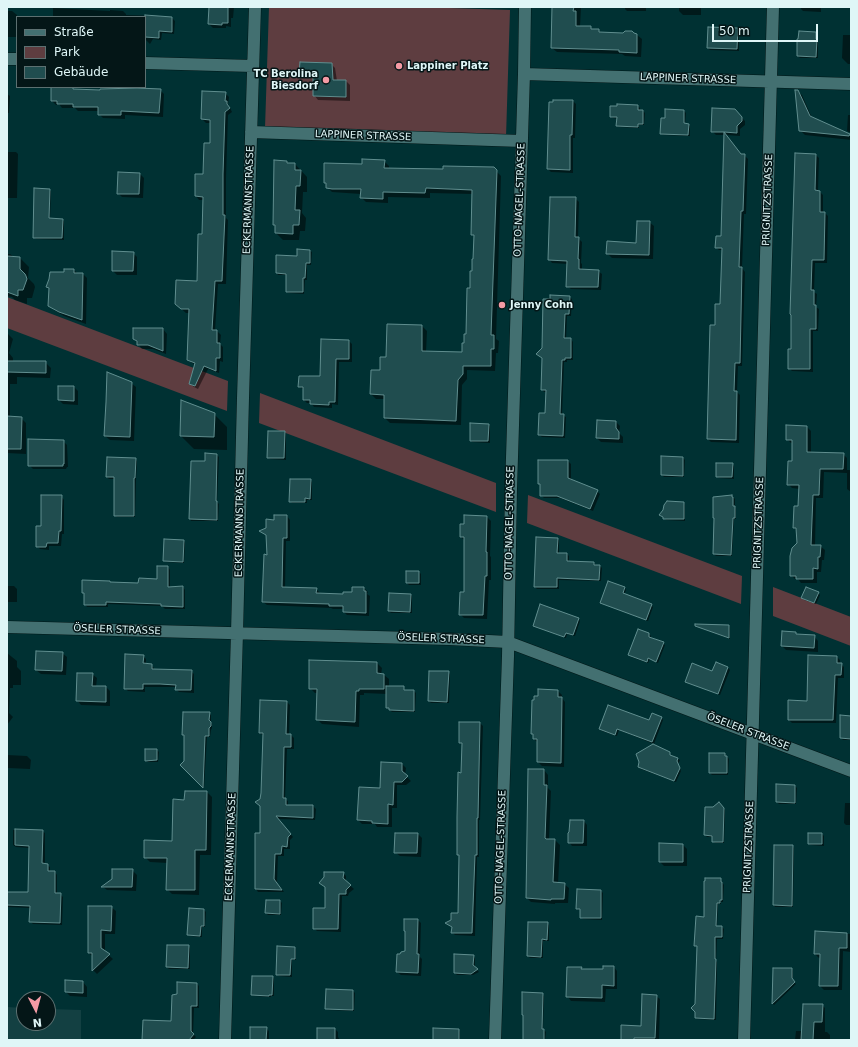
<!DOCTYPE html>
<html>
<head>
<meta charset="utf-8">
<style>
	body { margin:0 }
	#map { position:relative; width:858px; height:1047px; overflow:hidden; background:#003133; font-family:"DejaVu Sans",sans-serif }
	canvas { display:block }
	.frame { position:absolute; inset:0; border:8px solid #dff6f7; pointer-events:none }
	.legend { position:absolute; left:16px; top:16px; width:130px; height:72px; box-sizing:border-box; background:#041617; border:1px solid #5c7071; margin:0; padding:5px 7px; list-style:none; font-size:12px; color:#dff6f7 }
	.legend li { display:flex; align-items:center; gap:8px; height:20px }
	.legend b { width:20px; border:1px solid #5c7071 }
	.north { position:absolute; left:16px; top:991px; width:40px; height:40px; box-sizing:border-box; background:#041617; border:1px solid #5c7071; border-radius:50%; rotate:174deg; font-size:11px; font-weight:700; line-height:16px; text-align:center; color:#dff6f7 }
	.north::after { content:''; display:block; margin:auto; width:14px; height:18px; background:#f49aa4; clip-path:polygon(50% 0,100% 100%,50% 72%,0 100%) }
	.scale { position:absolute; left:712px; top:24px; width:106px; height:18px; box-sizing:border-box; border:2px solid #dff6f7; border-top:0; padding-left:5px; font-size:12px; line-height:14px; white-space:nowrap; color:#dff6f7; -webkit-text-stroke:3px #041617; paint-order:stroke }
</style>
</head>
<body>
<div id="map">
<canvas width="858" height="1047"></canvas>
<div class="frame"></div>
<ul class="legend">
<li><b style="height:5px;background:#437071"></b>Straße</li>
<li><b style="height:11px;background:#5e3d40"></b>Park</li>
<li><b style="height:11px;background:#204d4f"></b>Gebäude</li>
</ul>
<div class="north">N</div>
<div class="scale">50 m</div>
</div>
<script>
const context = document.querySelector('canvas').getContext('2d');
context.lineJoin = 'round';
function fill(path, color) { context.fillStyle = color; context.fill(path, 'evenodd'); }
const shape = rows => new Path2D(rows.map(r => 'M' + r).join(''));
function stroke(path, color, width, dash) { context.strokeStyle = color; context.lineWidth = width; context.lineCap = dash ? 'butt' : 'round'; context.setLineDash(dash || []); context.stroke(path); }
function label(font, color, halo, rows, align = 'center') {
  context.font = font + ' "DejaVu Sans",sans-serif'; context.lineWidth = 3; context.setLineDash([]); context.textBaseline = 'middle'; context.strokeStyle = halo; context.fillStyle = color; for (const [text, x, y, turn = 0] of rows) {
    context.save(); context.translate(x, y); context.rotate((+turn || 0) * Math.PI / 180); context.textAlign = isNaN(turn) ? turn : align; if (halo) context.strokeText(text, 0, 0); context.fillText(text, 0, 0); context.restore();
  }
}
fill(shape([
	[7,1007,24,1008,24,1023,48,1023,48,1009,81,1010,81,1040,7,1040]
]), '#134042');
fill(shape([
	[269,7,419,7,510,10,506,137,265,128],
	[7,297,228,381,227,411,7,328],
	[260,393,496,483,496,512,259,423],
	[528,495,742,576,741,604,527,523],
	[773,587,851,617,851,646,773,616]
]), '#5e3d40');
fill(shape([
	[210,7,234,7,233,18,231,18,231,27,226,26,226,28,213,28,209,24],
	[553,7,581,7,580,27,590,27,593,30,598,30,602,33,637,35,642,39,641,57,625,56,622,54,557,52,552,48],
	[625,7,646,7,646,11,627,11,625,9],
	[679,7,701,7,701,15,683,15,679,11],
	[801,7,821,7,821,12,803,11,801,9],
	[53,8,110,11,110,10,123,11,126,14,126,15,160,16,161,18,172,18,175,21,174,34,162,33,161,40,153,39,150,44,145,39,145,17,53,17],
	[7,11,12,11,17,15,16,37,7,37],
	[709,28,737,29,739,31,739,51,710,50,708,48],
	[815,33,817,34,817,41,818,42,818,58,800,58,798,56],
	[843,35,851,35,851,64,848,64,842,58],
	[331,64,335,68,337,81,346,81,350,85,350,101,318,100,314,95,314,78,305,77,300,73],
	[72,88,74,90,160,90,164,94,163,117,125,115,125,119,103,118,99,114,99,111,78,111,75,108,62,108,59,104,56,105,52,101],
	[797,91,802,95,812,118,849,134,851,136,851,140,805,135,800,130],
	[225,93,229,97,228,104,232,112,228,115,226,178,226,218,228,220,226,284,218,284,215,331,217,331,221,335,220,344,223,347,223,362,220,361,219,373,208,369,198,389,194,387,190,384,196,365,192,363,188,360,190,313,186,313,176,304,198,282,203,235,204,200,199,200,196,196,204,175,211,144,211,123,206,123,202,119],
	[7,94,10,96,9,113,7,113],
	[573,101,576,104,575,138,573,138,573,173,551,172,548,169],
	[638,106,640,108,640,111,643,111,645,113,644,125,639,125,639,128,619,127,617,126,618,119,613,118,611,117],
	[734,110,745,121,745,125,740,129,740,136,726,135,741,155,744,155,748,159,746,214,744,214,742,268,745,272,742,366,738,366,737,392,740,395,739,443,711,442,708,439,716,326,721,305,723,250,719,250,716,247,722,237,724,135,716,135,712,131],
	[684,111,686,113,685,124,688,124,690,126,690,136,663,135,661,133,666,119],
	[848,115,851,115,851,132,849,132,847,131],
	[7,139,8,140,8,152,16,152,18,154,17,198,7,198],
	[816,155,819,158,818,191,820,192,823,195,823,213,825,213,828,216,827,263,815,263,814,292,817,294,816,307,819,309,818,331,813,331,813,372,792,371,789,368],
	[287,161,289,164,295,164,307,177,307,192,303,192,302,213,306,218,305,231,300,231,299,240,283,240,276,233,276,227,274,225],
	[384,161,389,166,389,169,444,170,493,168,501,176,496,339,499,341,498,353,496,353,495,371,467,370,467,379,462,385,461,425,390,423,385,418,385,399,376,399,371,394,387,358,422,326,427,331,426,352,462,353,465,344,473,272,475,236,472,234,473,194,430,193,430,198,388,197,388,203,366,202,361,197,361,194,332,192,327,187,327,185,325,183,363,165],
	[140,174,144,178,143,198,122,197,118,193],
	[49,190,51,191,50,219,62,220,64,221,64,240,36,239,34,237],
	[575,198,579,202,578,238,582,242,581,263,582,264,582,270,598,271,602,274,601,290,571,289,567,286,568,264,552,263,549,259],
	[649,222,654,226,653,259,612,258,607,253,637,244],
	[310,251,312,252,311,265,307,265,307,280,305,280,304,294,289,293,287,292,287,275,278,275,277,273,277,256,298,257],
	[133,253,137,257,137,275,117,275,113,271],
	[7,254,10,254,14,257,20,258,29,267,28,278,34,284,35,287,32,298,27,298,27,304,15,300,12,297,7,296],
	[74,270,78,274,83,274,87,278,86,324,64,316,54,310,49,305,64,273],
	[569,297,572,299,571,316,567,316,566,339,571,339,573,342,573,360,567,360,567,362,564,362,562,415,566,417,565,438,542,437,539,435,546,414,547,392,544,392,542,389,543,349],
	[163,329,167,334,166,354,153,349,142,349,134,339],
	[7,334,8,334,13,339,9,353,13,358,13,362,45,362,51,368,50,378,17,377,17,384,10,384,10,417,21,418,26,423,26,454,7,453],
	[349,341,352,344,352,362,339,362,338,405,332,404,332,408,314,407,311,403,307,403,304,400,304,390,299,386,321,377],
	[131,383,136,387,134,441,110,440,105,436],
	[59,387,74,387,78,391,78,405,63,404,59,400],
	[214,414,227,427,227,450,194,449,181,436],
	[616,422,620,426,619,433,623,437,623,443,601,442,597,438],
	[488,425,490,426,490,443,472,442,471,440],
	[807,427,811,431,811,453,843,454,847,458,847,470,851,470,851,492,847,489,847,473,824,472,823,498,816,498,815,546,820,546,825,550,824,560,822,560,821,572,817,572,817,583,801,583,798,579,795,579,791,575,798,543,797,531,794,527,799,507,800,489,792,488,788,484,793,462,793,443,791,443,787,439],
	[285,432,286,434,286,460,270,459,268,457],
	[63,441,67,445,68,467,67,467,66,469,33,469,29,465],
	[217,455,219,457,217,502,219,504,218,521,191,521,190,519,206,462],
	[683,458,685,460,684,477,664,477,662,475],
	[135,459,137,461,136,480,135,517,117,517,115,515,115,479,109,479,107,477],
	[568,461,571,464,571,481,597,491,600,494,593,511,560,498,544,498,541,495,541,486,539,484],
	[732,464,734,466,734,479,719,478,717,476],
	[310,480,312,482,312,500,307,500,307,503,292,503,290,501],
	[61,496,64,500,64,534,62,534,61,546,49,546,49,550,40,549,37,546,42,527],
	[732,496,735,499,735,507,736,509,736,519,734,519,732,556,716,556,714,554],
	[684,503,685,505,685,521,666,520,664,518,660,515],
	[287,516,290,520,290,541,286,541,285,588,316,589,320,593,320,594,344,595,353,593,353,588,364,588,368,592,367,594,370,596,369,616,347,615,344,612,344,609,333,609,331,608,267,605,263,602,268,556,267,536,261,531,267,528,275,521],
	[487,517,491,521,490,556,491,557,491,580,489,580,487,619,464,618,460,614,465,594,465,541,461,537],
	[557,539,559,540,559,554,567,554,569,556,569,562,594,563,596,565,600,566,602,568,601,581,559,580,559,589,537,589,535,587],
	[184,541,185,543,184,563,166,562,164,560],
	[168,567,170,570,170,588,183,587,185,590,185,609,165,609,162,606,108,604,108,607,87,607,85,604,85,594,83,592,110,583,139,584,158,580],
	[419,572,421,574,421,585,409,585,407,583],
	[7,586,14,586,17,589,17,602,7,602],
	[625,588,626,590,624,595,651,605,653,607,648,621,603,604,601,603],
	[818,593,820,595,816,604,804,600,803,598],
	[411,595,412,596,412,613,391,613,389,611],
	[579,619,580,621,575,636,567,634,566,638,536,627,534,625],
	[696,625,729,626,730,628,730,639,698,627],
	[795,633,798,636,814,636,818,641,818,652,786,650,782,646],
	[649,634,651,636,650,638,663,643,665,645,658,663,650,659,648,663,631,657,630,655],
	[37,652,62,653,67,657,66,675,41,674,36,670],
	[7,653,17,661,17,667,21,671,21,685,13,685,13,688,10,688,9,713,13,717,7,725],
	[143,656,146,659,146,664,151,665,154,668,154,670,191,671,194,674,194,693,179,692,176,689,176,687,145,687,145,692,128,691,125,688],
	[837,657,840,660,840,664,841,664,844,667,844,678,838,678,836,723,792,723,789,720,808,702],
	[377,663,382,668,381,675,384,675,389,679,389,687,403,687,405,689,405,691,414,691,416,693,415,712,392,712,387,707,387,694,364,693,364,695,360,695,359,727,322,724,317,719,318,693,315,693,310,688],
	[716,664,728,668,730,670,720,695,688,683,686,681,713,672],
	[448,672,450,674,449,703,431,703,429,701],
	[92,674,97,678,96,687,106,687,110,691,110,706,81,705,77,700],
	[558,691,562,695,562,698,565,702,564,767,542,766,538,762,538,743,534,739,534,736,532,734,533,701,539,697],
	[287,702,290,705,289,735,291,735,294,738,294,749,287,749,285,799,288,801,288,806,313,806,316,809,315,820,277,819,293,837,290,840,290,849,284,849,284,856,278,856,277,883,284,892,258,892,256,889,261,834,264,736,260,733],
	[209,713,211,715,211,723,212,724,212,728,211,730,210,737,207,737,204,788,181,765,185,762,185,737,183,735],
	[851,715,851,740,843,740,841,738,849,717],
	[662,718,663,720,654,744,619,730,617,736,602,731,600,729,649,721],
	[460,723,480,723,483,726,480,820,479,820,479,857,477,857,475,936,455,935,452,932,453,928,447,923,459,914,460,857,458,855,462,745,460,742],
	[157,750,159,752,158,762,148,762,146,760],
	[669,753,672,756,680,760,678,764,681,771,676,782,641,769,639,767],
	[725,754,729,759,728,775,712,775,710,773],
	[7,755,27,756,31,760,30,769,8,768,7,771],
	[402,764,406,768,405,775,411,781,406,785,397,785,397,808,392,808,392,827,377,827,375,824,362,824,358,820,381,789],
	[544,770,548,775,548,788,551,791,549,840,555,840,560,845,558,884,564,884,569,888,568,903,555,903,555,904,531,902,527,898],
	[795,786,797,788,796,804,779,804,777,802],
	[207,792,212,797,211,855,200,855,199,895,172,894,167,889,168,863,150,862,145,857,173,842,185,801],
	[719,803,725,810,724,843,715,843,713,841,713,837,707,837,705,835,714,808],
	[845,803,851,803,851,825,846,825,844,823],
	[584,821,587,825,587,846,572,846,569,842],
	[13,830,42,831,45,833,45,865,47,865,50,867,50,872,55,872,57,875,57,894,60,894,63,897,62,925,33,924,30,921,31,908,8,907,7,906,7,893,29,893,30,848,16,847,13,845],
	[418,834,422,838,421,857,400,856,395,852],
	[822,834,824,836,824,846,811,845,809,844],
	[683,845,687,849,687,866,664,866,660,862],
	[792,846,794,848,793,907,775,907,774,905],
	[132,870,137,875,136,891,107,890,103,887],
	[343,873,346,876,346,882,354,889,349,893,348,896,342,896,341,932,317,931,314,928,326,909],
	[720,879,724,885,723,902,721,902,721,904,718,904,717,927,722,927,724,929,723,939,717,939,716,961,717,962,716,1020,697,1019,696,1018,698,948,695,945,704,918],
	[578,890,601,891,603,893,602,920,583,919,581,917,581,910,579,910,577,908],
	[280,901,282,903,281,915,268,915,266,913],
	[111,907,116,911,115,934,105,934,105,952,113,959,97,974,93,970,93,957,89,953],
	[204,910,206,912,205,927,202,927,202,937,190,936,188,935],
	[418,920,421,923,420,957,422,959,421,976,401,975,397,972,406,952],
	[547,923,549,925,549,941,543,941,543,958,530,958,528,956],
	[816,932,851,934,851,952,843,951,842,990,824,990,820,986,821,958,819,958,815,954],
	[188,946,190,948,190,969,169,969,167,967],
	[294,948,296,949,296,960,292,960,292,977,279,976,277,974],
	[455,955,473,956,475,958,475,968,479,972,473,975,457,975,455,973],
	[614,967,617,971,617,989,606,989,605,1002,571,1001,568,997,581,968,582,970,604,970],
	[774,969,792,969,793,971,793,981,796,984,774,1005,773,1004],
	[273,977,274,979,274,996,271,996,271,997,254,996,252,995],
	[83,982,87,987,87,997,70,996,66,992],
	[197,984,199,986,199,1008,194,1008,193,1034,196,1037,193,1040,143,1040,172,1022,178,995],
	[353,991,355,993,354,1011,328,1010,326,1008],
	[542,994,544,996,543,1029,546,1032,545,1040,523,1040,524,1016,523,1015],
	[656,996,660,999,659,1040,617,1040,617,1039,622,1039,642,1027],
	[822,1005,825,1008,825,1032,827,1032,830,1035,830,1040,795,1040,796,1031,803,1031],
	[266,1028,269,1031,269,1040,251,1040],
	[335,1029,338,1032,338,1037,340,1040,318,1040],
	[459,1030,460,1032,460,1040,434,1040]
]), '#0007');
const building = shape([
	[209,7,228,7,228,23,222,23,222,25,208,24,209,7],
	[552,7,574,7,573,11,576,11,576,26,591,26,591,29,599,29,599,32,623,33,625,31,632,31,634,33,637,34,637,53,619,52,619,50,551,48,552,7],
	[145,15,172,17,172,32,159,31,159,38,145,37,145,15],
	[708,27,738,28,737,49,707,48,708,27],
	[799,31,816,32,816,39,817,39,816,57,797,56,797,39,798,39,799,31],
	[300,62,332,63,333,80,346,80,346,97,313,96,313,75,299,73,300,62],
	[51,87,73,87,73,89,100,90,100,89,137,88,161,89,159,113,121,111,121,115,98,115,98,107,73,107,73,104,57,104,57,101,51,101,51,87],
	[795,90,798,90,810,116,850,134,849,136,799,131,795,90],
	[202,91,226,92,225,101,227,101,227,104,230,108,225,112,223,174,223,215,225,215,222,281,215,281,212,330,217,330,217,343,220,343,220,358,216,358,216,371,204,366,195,386,189,384,195,363,187,360,189,309,181,309,175,304,176,280,197,281,198,234,202,234,203,197,195,196,195,174,203,174,204,143,210,143,210,120,201,119,202,91],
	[553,100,573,100,572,135,570,135,570,170,547,169,549,102,553,102,553,100],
	[617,104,638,105,638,110,643,110,643,124,638,124,638,127,616,126,617,117,610,117,610,106,617,106,617,104],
	[712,108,735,109,742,117,742,121,737,126,737,133,724,132,741,154,745,154,743,211,741,211,739,267,742,267,740,363,735,363,734,391,737,391,736,440,707,439,710,325,715,325,715,304,720,304,722,248,715,248,716,236,721,236,724,132,711,132,712,108],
	[665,109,684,110,684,123,689,124,688,135,660,134,661,118,665,118,665,109],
	[795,153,816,154,815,190,820,191,820,212,825,212,824,260,812,260,811,290,814,290,814,305,816,305,816,329,810,329,810,369,788,369,788,349,791,349,791,315,790,314,795,153],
	[362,159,385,160,384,168,443,169,443,166,494,167,497,170,491,335,494,335,494,349,491,349,491,366,463,366,463,374,458,380,456,421,384,418,384,395,370,394,371,370,380,370,380,357,386,357,387,324,422,325,422,351,462,352,462,343,464,343,464,334,466,334,467,288,470,288,470,271,472,271,472,259,473,259,474,235,471,235,472,190,426,188,425,193,383,192,383,199,360,198,361,189,332,189,326,188,326,183,324,183,324,163,362,164,362,159],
	[274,160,287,161,287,163,295,163,295,170,301,170,300,186,296,186,295,210,300,210,299,225,293,225,293,234,275,233,275,225,273,225,274,160],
	[118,172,140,173,139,194,117,194,118,172],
	[34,188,50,189,49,218,63,219,62,238,33,238,34,188],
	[550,197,576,197,575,237,579,237,578,259,579,259,579,269,599,270,598,287,566,287,567,261,548,260,550,197],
	[637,221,650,221,649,255,606,254,607,241,636,243,637,221],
	[297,249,310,250,310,263,306,263,305,278,303,278,303,292,286,292,286,274,276,273,276,255,297,256,297,249],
	[112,251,134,252,133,271,112,271,112,251],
	[7,256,20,257,20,269,25,274,26,276,27,279,23,290,18,290,18,296,7,292,7,256],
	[64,269,74,269,74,273,83,273,82,320,59,312,48,306,49,288,46,287,49,279,50,272,64,272,64,269],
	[550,295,570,296,569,314,565,314,564,338,571,338,571,358,565,358,565,360,562,360,560,414,564,414,563,436,538,435,539,413,545,413,546,390,541,390,542,358,536,354,542,348,543,299,550,299,550,295],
	[133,328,163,328,163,351,148,345,137,345,137,341,133,339,133,328],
	[321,339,349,340,349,359,336,359,335,402,329,402,329,405,310,404,310,400,303,400,303,387,298,387,299,376,320,376,321,339],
	[7,361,46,361,46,373,7,372,7,361],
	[107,372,132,382,130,437,104,436,106,402,107,372],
	[58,386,74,386,74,401,58,400,58,386],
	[181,400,215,413,214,437,180,436,181,400],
	[7,416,22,417,21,449,7,449,7,416],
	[597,420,616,421,616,428,619,432,619,439,596,438,597,420],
	[470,423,489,424,488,441,470,441,470,423],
	[786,425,807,426,807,452,844,453,843,469,820,469,819,495,813,495,811,545,821,545,820,557,818,557,818,569,813,568,813,579,796,579,796,576,790,576,790,556,792,548,797,543,796,528,793,528,794,506,798,506,799,485,787,485,788,461,792,461,792,440,786,440,786,425],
	[268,431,285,431,284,458,267,458,268,431],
	[28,439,64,440,64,464,63,464,63,466,28,466,28,439],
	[205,453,217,454,216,501,217,501,217,520,189,519,191,461,205,461,205,453],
	[661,456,683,457,683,476,661,475,661,456],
	[107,457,136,458,135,478,134,478,134,516,114,516,114,477,106,477,107,457],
	[538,460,568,460,568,478,598,490,590,509,557,496,540,496,540,484,538,484,538,460],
	[716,463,733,463,732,477,716,477,716,463],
	[290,479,311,479,310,499,305,498,305,502,289,502,290,479],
	[41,495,62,495,61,531,59,531,58,543,47,543,46,547,36,547,36,526,41,526,41,495],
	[732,495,732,497,733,497,733,506,735,506,735,518,733,518,731,555,713,554,714,518,713,518,713,497,732,495],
	[667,501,684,502,684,519,663,519,663,517,659,515,663,510,664,505,667,501],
	[274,515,287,515,287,538,283,538,282,587,317,588,316,593,343,594,343,592,352,592,352,587,364,587,364,591,366,591,366,613,343,612,343,606,329,606,329,604,262,602,264,554,267,555,266,535,259,531,266,528,266,519,274,520,274,515],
	[464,515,487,516,486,552,487,552,487,576,485,576,483,615,459,615,460,592,464,592,464,537,460,537,460,524,464,524,464,515],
	[536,537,558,538,557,553,567,553,567,561,594,562,594,565,600,565,599,580,557,578,557,587,534,587,536,537],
	[164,539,184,540,183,562,163,561,164,539],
	[157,566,168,566,168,587,183,586,183,607,161,606,161,604,106,602,106,605,84,605,84,593,82,593,82,580,110,581,110,582,138,583,139,578,157,579,157,566],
	[406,571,419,571,419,583,406,583,406,571],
	[608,581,625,587,623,593,652,604,646,620,600,603,608,581],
	[806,587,819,592,814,603,801,598,806,587],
	[389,593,411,594,410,612,388,611,389,593],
	[540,604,579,618,573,635,566,633,564,637,533,626,540,604],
	[695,624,729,625,729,638,695,626,695,624],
	[638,629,649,633,649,637,664,642,656,662,648,658,647,662,628,655,638,629],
	[782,631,796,632,796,634,815,635,814,648,781,646,782,631],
	[36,651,63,652,62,671,35,670,36,651],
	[125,654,144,655,143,663,152,664,152,669,192,670,191,690,175,690,176,685,160,684,143,684,143,689,124,689,125,654],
	[808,655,837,656,837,663,842,663,841,675,835,675,833,720,788,720,788,700,807,701,808,655],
	[309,660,377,662,377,673,384,674,384,689,359,689,359,691,356,691,355,722,316,720,317,689,309,689,309,660],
	[716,662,728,667,718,694,685,682,692,663,712,671,716,662],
	[429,671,449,671,447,702,428,701,429,671],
	[77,673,93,673,92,686,106,686,106,702,76,701,77,673],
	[386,686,404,686,404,690,414,690,414,711,389,710,389,708,386,708,386,686],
	[538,689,558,690,558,697,562,697,561,763,537,762,537,739,533,739,533,734,531,734,532,700,534,700,534,696,538,696,538,689],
	[260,700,287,701,286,734,291,734,291,747,284,747,283,798,286,798,286,805,313,805,313,818,276,816,291,834,288,837,287,847,282,846,281,854,275,854,274,879,282,890,255,889,255,833,260,833,260,806,255,802,260,799,261,793,263,733,259,733,260,700],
	[608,705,649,720,652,713,662,717,652,742,617,729,615,735,599,729,608,705],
	[183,712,210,712,209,720,211,722,211,726,209,728,209,736,205,736,203,788,180,765,184,761,184,735,182,735,183,712],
	[840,715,851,716,851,739,840,738,840,715],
	[459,722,480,722,478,818,477,818,477,855,475,855,472,933,451,933,452,927,445,923,451,920,451,913,458,913,459,855,457,855,457,817,458,772,461,773,462,743,459,743,459,722],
	[653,744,670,752,670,755,678,758,677,761,680,768,674,781,638,767,639,762,636,754,653,744],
	[145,749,157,749,157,760,145,761,145,749],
	[709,753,725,753,725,756,727,756,727,773,709,773,709,753],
	[381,762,402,763,402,771,408,776,402,782,394,782,393,805,388,804,388,824,372,823,372,821,357,820,359,787,380,788,381,762],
	[528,769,544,769,544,785,547,785,545,838,546,839,555,839,553,882,565,883,564,899,551,899,551,900,526,898,528,769],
	[776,784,795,785,795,803,776,802,776,784],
	[185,791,207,791,206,850,195,850,195,890,166,890,167,858,144,858,144,840,172,841,173,799,184,800,185,791],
	[719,802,724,808,723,842,712,842,712,836,704,835,705,807,713,807,719,802],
	[570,820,584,820,583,843,568,843,568,833,569,832,570,820],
	[15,829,43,830,42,863,48,864,48,871,55,871,55,893,61,893,60,923,29,922,30,906,7,905,7,892,28,892,29,846,15,845,15,829],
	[395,833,418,833,417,853,394,853,395,833],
	[808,833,822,833,822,844,808,844,808,833],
	[659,843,683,844,683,862,659,862,659,843],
	[774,845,793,845,792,906,773,905,774,845],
	[112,869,133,869,132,887,101,887,112,879,112,869],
	[324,872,344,872,343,878,351,885,346,890,346,894,339,894,338,929,313,929,313,908,325,908,325,887,319,883,324,877,324,872],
	[705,878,721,878,721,882,722,882,722,900,720,900,720,903,717,903,716,926,722,926,722,937,715,937,715,959,716,959,714,1019,695,1018,695,1012,691,1008,695,1004,697,946,694,946,696,916,704,917,704,881,705,881,705,878],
	[577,889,601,890,601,918,580,918,580,909,576,909,577,889],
	[266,900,280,900,280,914,265,913,266,900],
	[88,906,112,906,111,931,101,930,101,948,110,954,92,971,92,953,88,953,88,906],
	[189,908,204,909,204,926,201,926,200,936,187,935,189,908],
	[404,919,418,919,417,954,419,954,418,973,396,972,397,954,400,954,401,952,405,951,405,931,404,931,404,919],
	[528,922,548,922,547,940,542,939,541,957,527,956,528,922],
	[815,931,847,933,847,948,839,948,838,986,819,986,820,954,814,954,815,931],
	[167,945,189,945,188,968,166,967,167,945],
	[277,946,295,947,295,959,291,959,290,975,276,975,277,946],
	[454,954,474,955,473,965,478,969,471,974,454,973,454,954],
	[603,966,614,966,614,986,602,985,602,998,566,997,567,967,582,967,581,969,603,969,603,966],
	[773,968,792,968,792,978,795,982,772,1004,773,968],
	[252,976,273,976,272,995,269,995,269,996,251,995,252,976],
	[65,980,83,981,83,993,65,992,65,980],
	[177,982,197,983,197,1006,191,1006,191,1031,194,1034,189,1040,142,1040,143,1020,171,1021,172,995,177,994,177,982],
	[326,989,353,990,353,1010,325,1009,326,989],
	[522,992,543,993,542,1029,544,1029,544,1040,523,1040,523,1015,522,1015,522,992],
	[642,994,657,995,655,1038,634,1038,634,1040,621,1040,621,1025,641,1026,642,994],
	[803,1004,823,1004,822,1022,814,1022,813,1040,801,1040,803,1004],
	[250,1027,267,1027,266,1040,250,1040,250,1027],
	[317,1028,335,1028,335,1040,317,1040,317,1028],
	[433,1028,459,1029,459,1040,433,1040,433,1028]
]);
fill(building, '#204d4f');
stroke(building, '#608e8f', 1);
const street = shape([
	[7,59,17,59],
	[145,63,253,66],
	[524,74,851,84],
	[251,132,522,141],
	[7,627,449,639,508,642,851,771],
	[225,1040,237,633,243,398,255,7],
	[495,1040,508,656,511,489,524,74,525,7],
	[744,1040,773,7]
]);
stroke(street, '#011717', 13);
stroke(street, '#437071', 12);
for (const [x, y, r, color] of [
	[399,66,4,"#f49aa4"],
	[326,80,4,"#f49aa4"],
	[502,305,4,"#f49aa4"]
]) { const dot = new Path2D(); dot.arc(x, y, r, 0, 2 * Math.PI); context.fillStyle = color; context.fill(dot); stroke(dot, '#041617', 1.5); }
label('bold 10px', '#dff6f7', '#041617', [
	["Lappiner Platz",407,66],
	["TC Berolina",318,74,"right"],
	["Biesdorf",318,86,"right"],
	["Jenny Cohn",510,305]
], 'left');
label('10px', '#dff6f7', '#041617', [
	["LAPPINER STRASSE",688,79,2],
	["LAPPINER STRASSE",363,136,2],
	["ECKERMANNSTRASSE",249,200,-88],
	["OTTO-NAGEL-STRASSE",520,200,-88],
	["PRIGNITZSTRASSE",768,200,-88],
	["ECKERMANNSTRASSE",240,523,-89],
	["OTTO-NAGEL-STRASSE",510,523,-89],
	["PRIGNITZSTRASSE",759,523,-88],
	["ÖSELER STRASSE",117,630,2],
	["ÖSELER STRASSE",441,639,2],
	["ÖSELER STRASSE",748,732,21],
	["ECKERMANNSTRASSE",231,847,-88],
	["OTTO-NAGEL-STRASSE",501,847,-88],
	["PRIGNITZSTRASSE",749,847,-88]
]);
</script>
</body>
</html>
